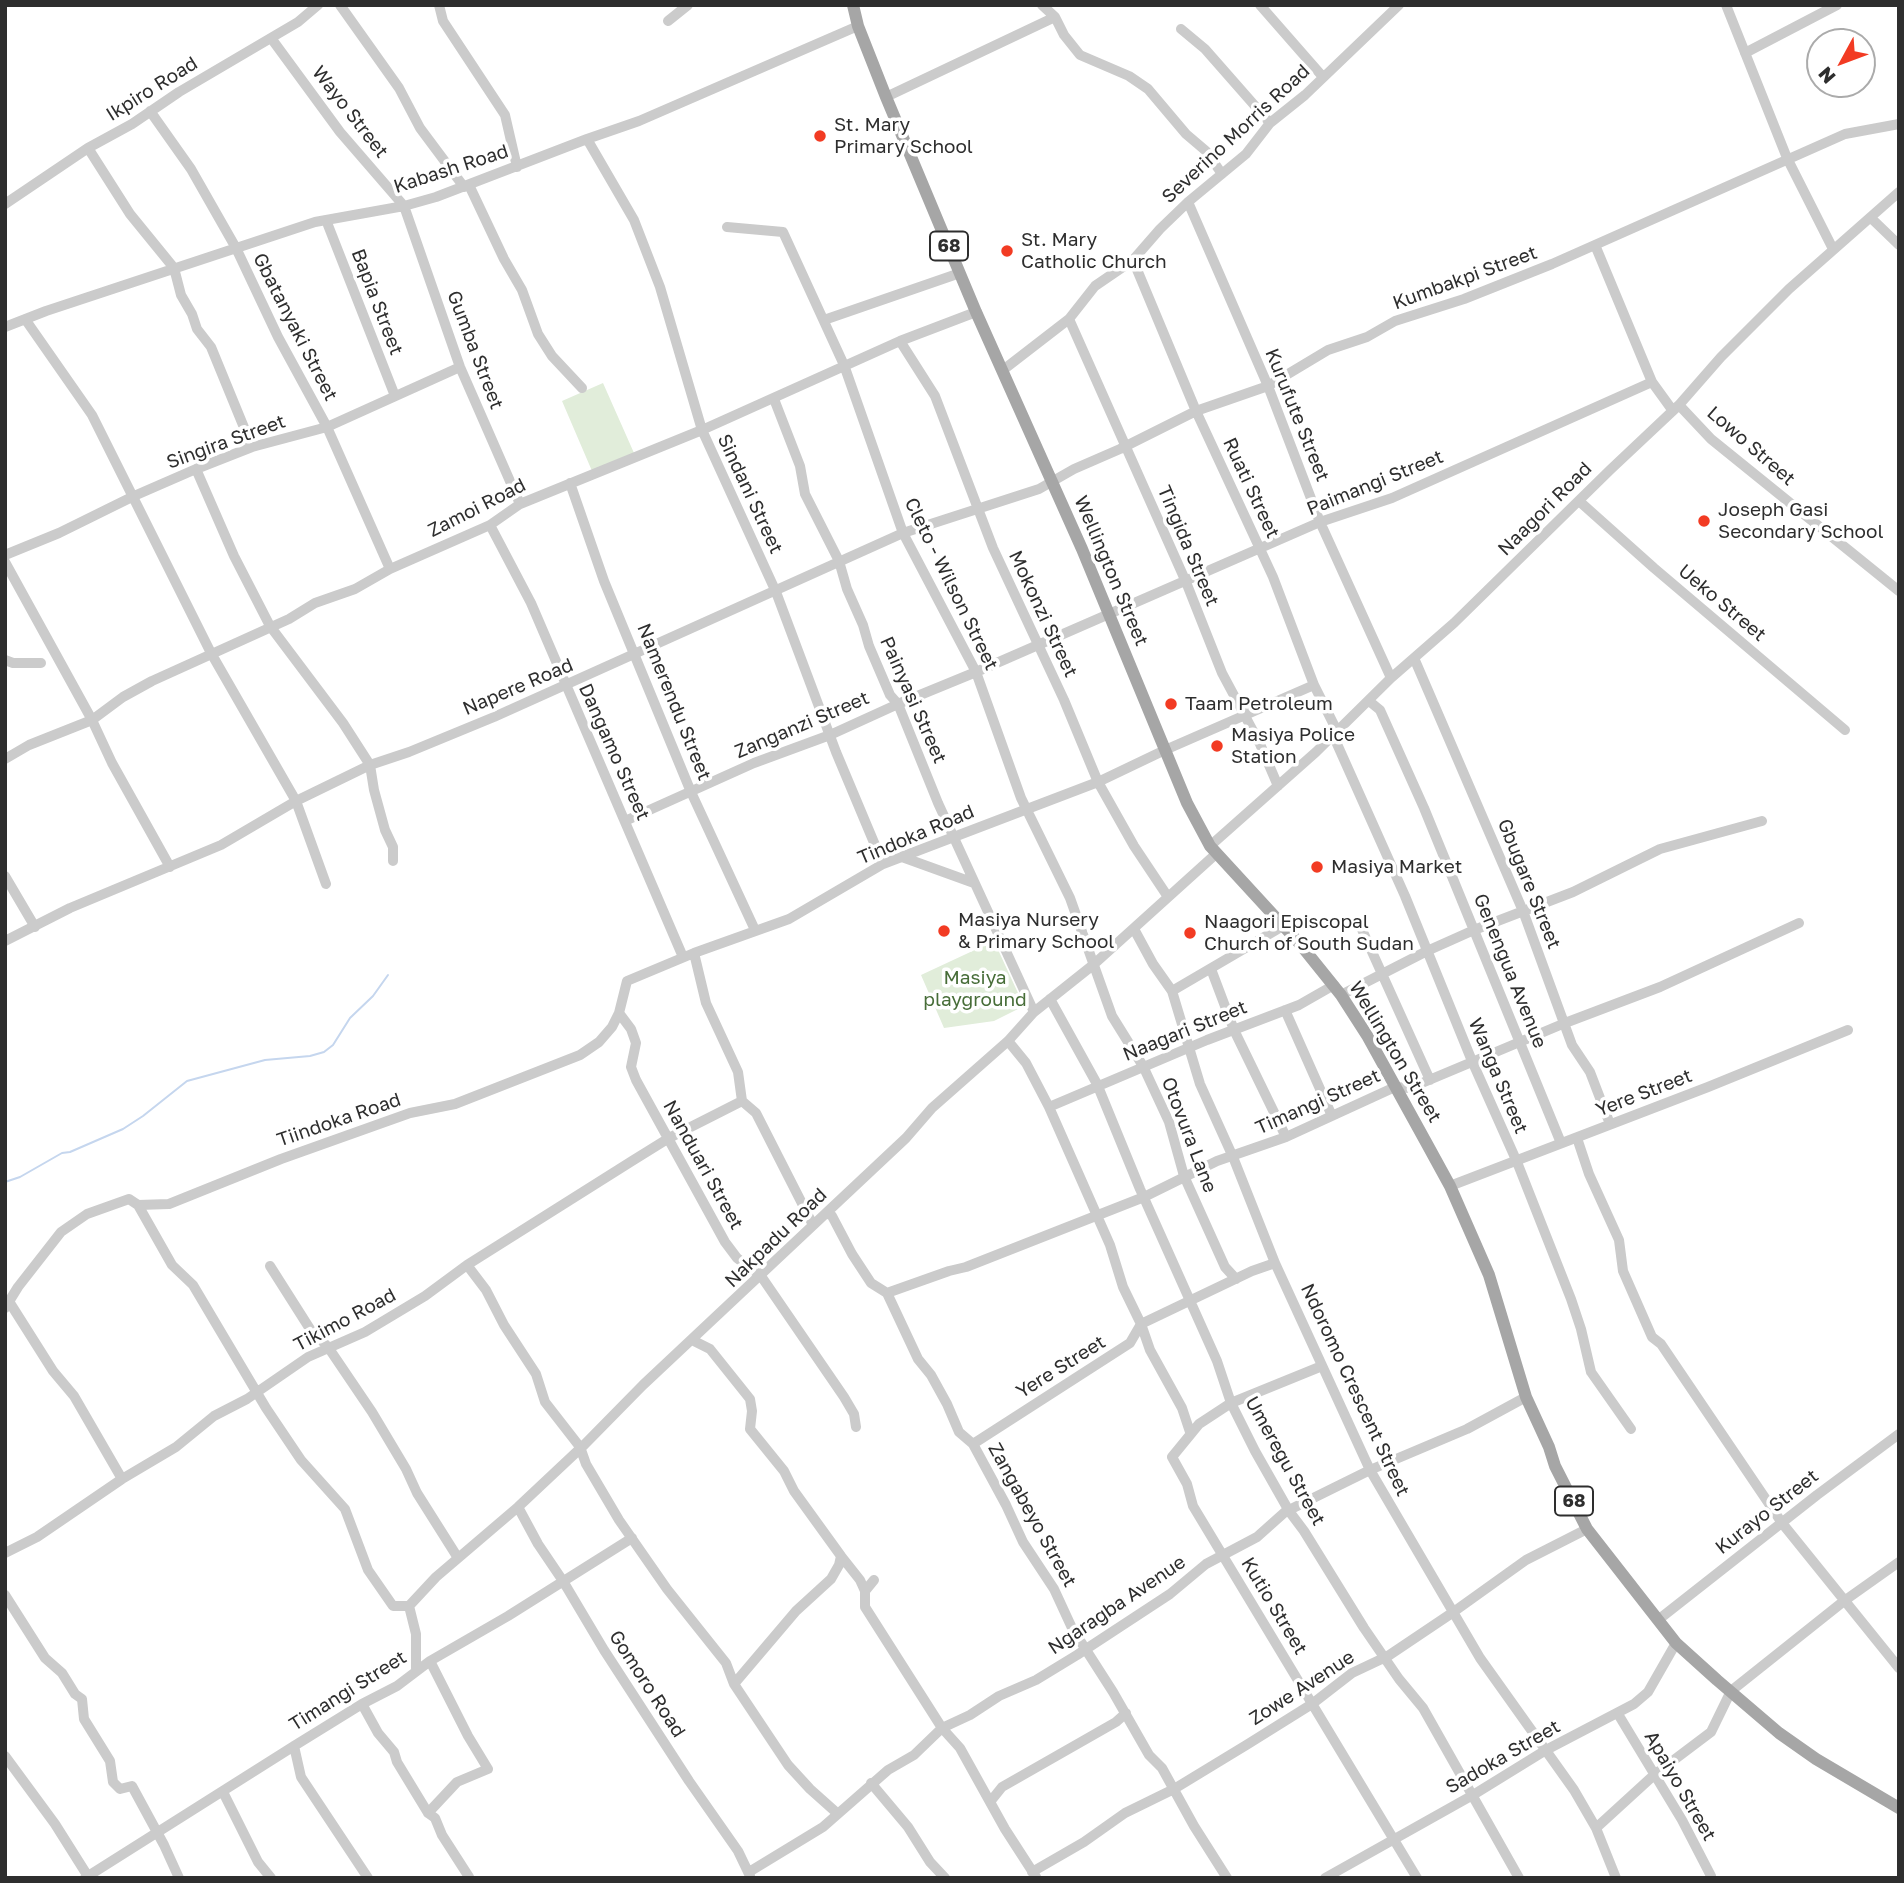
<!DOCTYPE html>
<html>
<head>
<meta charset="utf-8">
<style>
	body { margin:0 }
	#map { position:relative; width:1904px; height:1883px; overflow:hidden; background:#fff; font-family:"Golos Text",sans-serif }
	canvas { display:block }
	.frame { position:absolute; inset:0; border:7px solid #2e2e2e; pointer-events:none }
	.north { position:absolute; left:1806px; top:28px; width:70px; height:70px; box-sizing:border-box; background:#fff; border:2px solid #ababab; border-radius:50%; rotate:229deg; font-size:19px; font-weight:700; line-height:28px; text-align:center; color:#2e2e2e }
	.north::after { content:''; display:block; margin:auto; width:24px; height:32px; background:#f23b23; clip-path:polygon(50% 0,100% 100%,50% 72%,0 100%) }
</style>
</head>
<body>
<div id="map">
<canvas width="1904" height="1883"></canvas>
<div class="frame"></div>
<div class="north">N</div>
</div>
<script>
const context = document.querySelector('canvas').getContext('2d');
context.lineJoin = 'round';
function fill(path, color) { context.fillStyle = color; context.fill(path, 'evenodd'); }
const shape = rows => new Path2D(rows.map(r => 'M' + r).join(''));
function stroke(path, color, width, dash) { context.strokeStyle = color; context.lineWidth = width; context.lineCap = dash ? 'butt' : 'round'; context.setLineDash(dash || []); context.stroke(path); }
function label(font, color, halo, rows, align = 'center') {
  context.font = font + ' "Golos Text",sans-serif'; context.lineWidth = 7; context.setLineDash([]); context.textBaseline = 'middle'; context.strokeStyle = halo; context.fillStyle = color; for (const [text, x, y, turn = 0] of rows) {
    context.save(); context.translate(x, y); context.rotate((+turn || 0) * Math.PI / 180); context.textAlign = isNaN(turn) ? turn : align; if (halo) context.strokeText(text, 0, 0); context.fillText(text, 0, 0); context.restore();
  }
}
fill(shape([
	[603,383,634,453,592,471,562,401],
	[994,941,1024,1006,994,1021,944,1028,921,975]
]), '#e1edda');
stroke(shape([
	[5,1182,20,1177,62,1153,70,1152,123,1129,143,1116,187,1081,265,1060,310,1056,324,1052,333,1045,350,1018,373,996,388,975]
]), '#c5d6ee', 2);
stroke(shape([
	[340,5,399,88,420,128,464,187],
	[439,5,443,21,505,115,517,167],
	[1042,5,1055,17,1064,35,1080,55,1129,76,1148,89,1186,134,1206,151,1222,174],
	[1260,5,1323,77],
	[1726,5,1787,158,1833,249],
	[668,21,688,5],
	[1181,29,1205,49,1270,123],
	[271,38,340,132,404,206,460,367,520,504],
	[1745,53,1837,5],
	[886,97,1055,17],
	[150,111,191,169,236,248,278,337,327,427,390,569],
	[587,139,634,220,660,287,702,430,776,592,836,752,883,864],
	[88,148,130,214,174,268,181,295,192,314,197,329,211,347,252,447],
	[469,185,504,259,522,290,538,334,552,356,582,388],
	[1188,202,1268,386,1320,522,1391,678],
	[5,204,88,148,132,124,179,92,298,22,318,5],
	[1871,218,1899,245],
	[326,220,395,396],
	[727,227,783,232,844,365,903,533,976,672,1021,798,1070,898,1112,1016,1143,1066,1169,1122,1184,1176,1225,1267,1236,1279],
	[1595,245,1652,382,1673,411],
	[1133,260,1196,411,1273,577,1314,685,1337,731],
	[25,319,92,415,211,653,296,801,326,884],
	[1069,319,1186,582,1222,673,1260,744,1278,786],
	[824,320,960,273],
	[5,327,46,311,315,222,404,206,436,197,587,139,639,121,858,26],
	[900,341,935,396,993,548,1064,700,1098,782,1134,846,1168,897],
	[1003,370,1069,319,1095,286,1133,260,1160,229,1188,202,1246,154,1270,123,1305,95,1399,5],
	[774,399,800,466,805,494,839,561,847,589,863,625,869,646,890,695,898,704,938,803,1034,1012],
	[1679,405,1711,439,1899,591],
	[196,469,234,556,270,626,343,723,370,765,374,790,385,830,393,847,393,861],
	[570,483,604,581,691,792,755,930],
	[1579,501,1654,568,1845,730],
	[490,525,531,603,683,957],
	[5,555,59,533,134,496,196,469,252,447,327,427,460,367],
	[5,562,92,720,112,763,170,867],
	[1414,658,1523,911,1572,1045,1590,1072,1610,1124],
	[5,660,13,663,41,663],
	[1369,701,1380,710,1424,808,1561,1143],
	[1333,735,1405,896,1472,1061,1517,1162,1571,1299,1581,1329,1591,1372,1631,1429],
	[5,759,29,745,92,720,123,697,152,681,289,619,315,603,355,589,390,569,490,525,520,504,702,430,900,341,976,312],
	[625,821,754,763,830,735,898,704,976,672,1320,522,1392,498,1652,382],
	[1210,846,1316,752,1391,678,1454,623,1610,470,1679,405,1721,357,1789,289,1899,192],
	[902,857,974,883],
	[5,876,35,927],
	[1359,923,1430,1080],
	[1134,929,1153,964,1172,991,1200,1084,1233,1157,1275,1263,1370,1470,1480,1658,1574,1790,1596,1828,1616,1878],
	[5,941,70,908,221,845,296,801,370,765,409,752,494,717,903,533,1039,489,1074,469,1120,449,1196,411,1268,386,1328,350,1367,337,1395,321,1464,299,1552,264,1845,134,1899,124],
	[694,953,706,1003,738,1072,742,1101,756,1113,813,1225],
	[1211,969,1234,1030,1286,1137],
	[1172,991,1283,926],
	[1341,995,1427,951,1474,930,1573,892,1660,849,1762,821],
	[1050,999,1097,1084,1140,1189,1217,1361,1231,1403,1255,1451,1289,1511,1304,1531,1364,1628,1399,1679,1423,1708,1519,1878],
	[1285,1010,1332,1116],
	[619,1013,631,1029,636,1043,631,1067,636,1080,725,1242,737,1258,761,1276,844,1397,854,1414,856,1427],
	[1008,1041,1026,1063,1049,1107,1110,1245,1123,1287,1141,1324,1150,1350,1182,1408,1190,1432],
	[1049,1107,1207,1040,1299,1005,1334,985],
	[1577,1138,1589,1174,1619,1240,1623,1271,1652,1337,1661,1344,1782,1523,1899,1668],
	[1450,1186,1708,1087,1848,1030],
	[138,1205,172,1265,193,1285,266,1408,301,1460,345,1509,368,1570,393,1606,409,1606],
	[827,1213,832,1216,852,1254,871,1283,887,1293,918,1359,931,1375,947,1404,959,1432,973,1444,1006,1505,1023,1542,1054,1589,1072,1628,1113,1692,1149,1755,1162,1768,1194,1826,1227,1878],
	[467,1265,486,1290,504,1325,536,1374,545,1402,580,1447,586,1464,619,1520,667,1589,726,1663,734,1684,796,1611,831,1579,839,1565,841,1556,860,1580,865,1591],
	[270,1266,310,1329,328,1347,372,1412,406,1469,417,1493,458,1558],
	[887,1293,949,1271,966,1267,1144,1197,1217,1161,1286,1137,1395,1087,1410,1088,1565,1023,1660,987,1799,923],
	[10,1303,53,1371,74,1396,122,1479],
	[5,1308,18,1287,61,1232,87,1214,129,1199,138,1205,169,1204,281,1159,410,1113,455,1104,580,1055,599,1042,612,1027,619,1013,627,981,694,953,789,919,883,864,1098,782,1165,750,1314,685],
	[692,1340,710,1349,750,1399,752,1411,750,1429,784,1471,794,1491,841,1556],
	[1322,1366,1231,1403,1199,1424,1172,1457,1187,1484,1193,1506,1417,1878],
	[973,1444,1130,1343,1141,1324,1252,1271,1275,1263],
	[518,1507,538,1544,563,1581,604,1650,689,1781,738,1851,750,1876],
	[5,1553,37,1537,122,1479,176,1447,214,1416,247,1399,308,1357,365,1332,425,1296,467,1265,632,1161,669,1138,742,1101],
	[874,1580,865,1591,865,1607,942,1728,960,1748,1005,1829,1036,1877],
	[5,1595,45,1658,62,1673,75,1694,82,1699,84,1719,110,1761,113,1782,120,1789,132,1786,164,1845,179,1878],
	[1658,1620,1817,1495,1899,1434],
	[416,1671,416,1634,409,1606,436,1577,518,1507,584,1445,643,1385,906,1138,932,1108,1008,1041,1034,1012,1093,965,1217,853],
	[734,1684,788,1765,810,1789,838,1814],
	[362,1704,378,1733,394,1752,397,1762,428,1813,435,1818,442,1835,469,1877],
	[1618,1714,1682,1820,1711,1876],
	[294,1746,301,1777,368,1878],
	[5,1756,55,1824,89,1878],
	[871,1783,908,1827,930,1862,945,1878],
	[223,1792,258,1862,271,1878],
	[990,1802,1002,1787,1116,1722,1126,1713],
	[428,1813,457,1782,488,1769,468,1736,430,1661],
	[1596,1828,1654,1775,1711,1732,1731,1691,1844,1601,1899,1562],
	[749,1872,823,1827,888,1770,914,1755,942,1728,970,1715,999,1696,1036,1680,1077,1655,1170,1594,1206,1564,1257,1537,1285,1512,1370,1470,1467,1429,1526,1397],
	[1032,1872,1084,1842,1125,1813,1174,1789,1248,1744,1312,1704,1352,1673,1388,1656,1452,1613,1526,1560,1587,1529],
	[85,1878,294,1746,362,1704,397,1686,430,1661,508,1616,632,1538],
	[1325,1878,1473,1795,1546,1750,1634,1704,1648,1692,1676,1643]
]), '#cbcbcb', 10);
stroke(shape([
	[853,5,858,26,886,97,976,312,1082,549,1187,803,1210,846,1300,944,1341,995,1368,1037,1427,1144,1450,1186,1489,1275,1526,1397,1549,1447,1555,1466,1587,1529,1676,1643,1717,1680,1779,1733,1816,1759,1899,1808]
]), '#a6a6a6', 12);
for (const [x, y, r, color] of [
	[820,136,7,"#f23b23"],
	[1007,251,7,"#f23b23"],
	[1704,521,7,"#f23b23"],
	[1171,704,7,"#f23b23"],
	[1217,746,7,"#f23b23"],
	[1317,867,7,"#f23b23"],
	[944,931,7,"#f23b23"],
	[1190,933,7,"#f23b23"]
]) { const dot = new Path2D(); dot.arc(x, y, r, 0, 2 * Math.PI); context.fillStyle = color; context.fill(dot); stroke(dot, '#fff', 2.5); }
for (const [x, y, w] of [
	[949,246,38],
	[1574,1501,38]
]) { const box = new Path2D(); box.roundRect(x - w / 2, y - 14.5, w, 29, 5); context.fillStyle = '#fff'; context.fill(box); stroke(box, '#2e2e2e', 2); }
label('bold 18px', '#2e2e2e', null, [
	["68",949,246],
	["68",1574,1501]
]);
label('19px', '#2e2e2e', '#fff', [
	["Ikpiro Road",152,89,-32],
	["Wayo Street",350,112,52],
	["Severino Morris Road",1236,134,-43],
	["Kabash Road",451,169,-18],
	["Kumbakpi Street",1465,278,-20],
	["Bapia Street",377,302,69],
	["Gbatanyaki Street",295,327,63],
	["Gumba Street",475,350,69],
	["Kurufute Street",1297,415,68],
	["Singira Street",226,442,-20],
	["Lowo Street",1751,446,41],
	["Paimangi Street",1375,483,-22],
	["Ruati Street",1251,488,65],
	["Sindani Street",750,494,65],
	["Zamoi Road",477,508,-27],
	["Naagori Road",1545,509,-45],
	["Tingida Street",1188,546,67],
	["Wellington Street",1111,571,67],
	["Cleto - Wilson Street",951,584,64],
	["Ueko Street",1722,603,40],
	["Mokonzi Street",1043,614,65],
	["Napere Road",518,687,-23],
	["Painyasi Street",913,700,66],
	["Namerendu Street",674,702,68],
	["Zanganzi Street",802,725,-23],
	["Dangamo Street",614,752,66],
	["Tindoka Road",916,835,-23],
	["Gbugare Street",1529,884,68],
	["Genengua Avenue",1510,971,68],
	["Naagari Street",1185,1031,-22],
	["Wellington Street",1395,1052,59],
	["Wanga Street",1498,1076,67],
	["Yere Street",1644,1093,-21],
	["Timangi Street",1318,1102,-24],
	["Tiindoka Road",339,1120,-19],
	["Otovura Lane",1189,1135,69],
	["Nanduari Street",703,1165,61],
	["Nakpadu Road",776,1238,-44],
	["Tikimo Road",345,1320,-28],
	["Yere Street",1061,1367,-32],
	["Ndoromo Crescent Street",1355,1390,65],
	["Umeregu Street",1285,1461,61],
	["Kurayo Street",1767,1512,-38],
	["Zangabeyo Street",1032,1515,61],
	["Ngaragba Avenue",1117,1605,-34],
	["Kutio Street",1274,1606,59],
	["Gomoro Road",647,1684,57],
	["Zowe Avenue",1302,1688,-33],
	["Timangi Street",348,1691,-32],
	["Sadoka Street",1503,1757,-30],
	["Apaiyo Street",1680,1786,60]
]);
label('19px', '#2e2e2e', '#fff', [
	["St. Mary",834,125],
	["Primary School",834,147],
	["St. Mary",1021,240],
	["Catholic Church",1021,262],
	["Joseph Gasi",1718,510],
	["Secondary School",1718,532],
	["Taam Petroleum",1185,704],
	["Masiya Police",1231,735],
	["Station",1231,757],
	["Masiya Market",1331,867],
	["Masiya Nursery",958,920],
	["& Primary School",958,942],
	["Naagori Episcopal",1204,922],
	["Church of South Sudan",1204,944]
], 'left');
label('19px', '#476d38', '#fff', [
	["Masiya",975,978],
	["playground",975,1000]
]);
</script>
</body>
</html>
